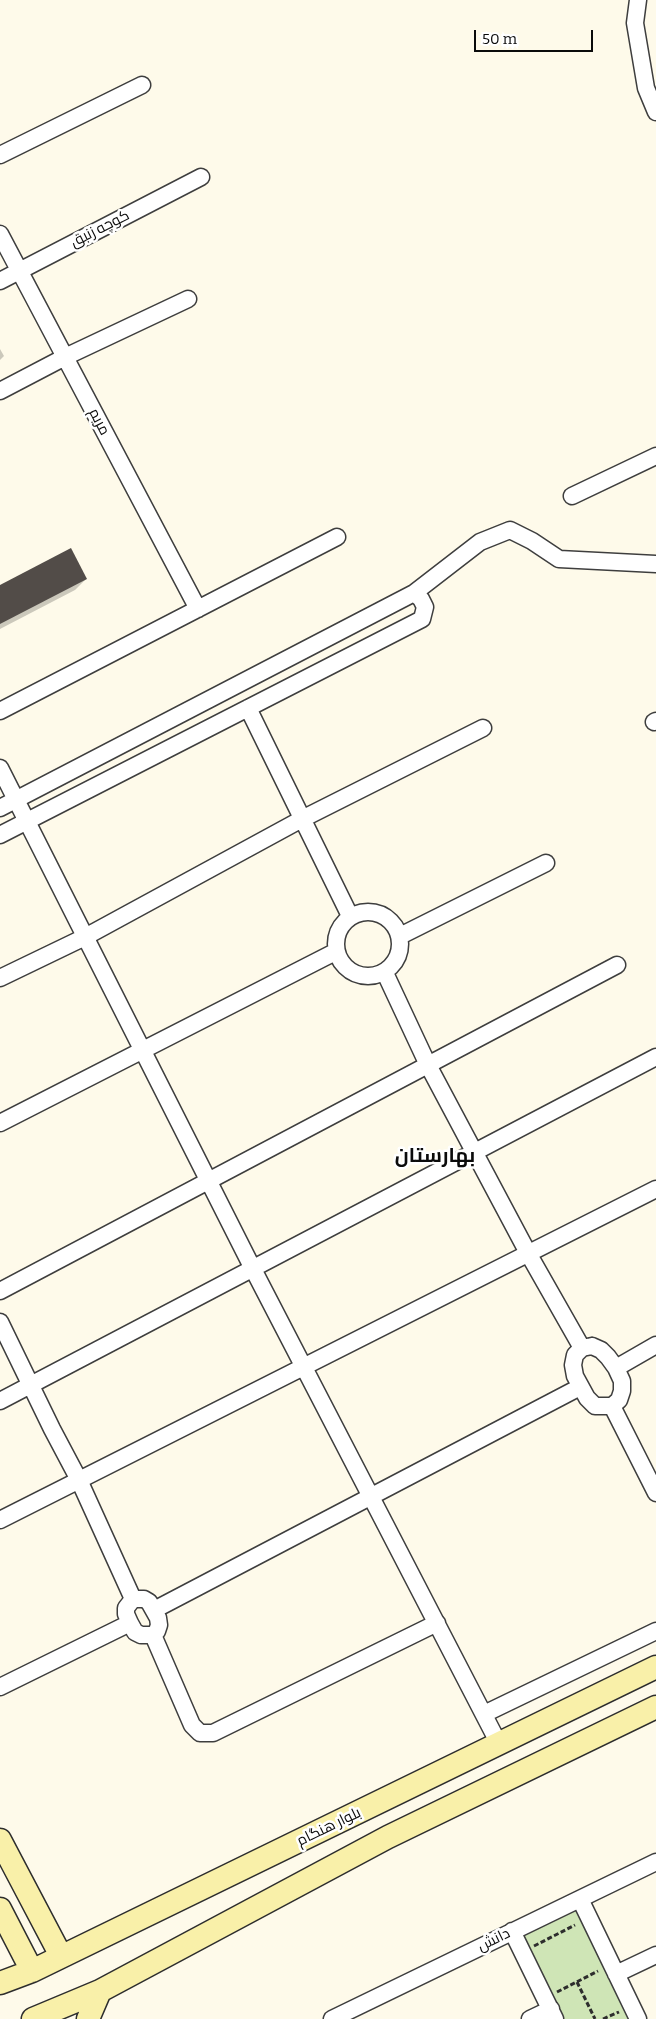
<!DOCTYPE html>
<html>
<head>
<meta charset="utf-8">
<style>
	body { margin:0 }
	#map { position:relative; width:656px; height:2019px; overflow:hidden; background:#fefaea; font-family:Bitter,serif }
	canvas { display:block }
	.scale { position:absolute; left:474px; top:30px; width:119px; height:22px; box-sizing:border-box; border:2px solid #0b0b0b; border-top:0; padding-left:6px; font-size:15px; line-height:18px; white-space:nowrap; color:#0b0b0b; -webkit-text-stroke:4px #fff; paint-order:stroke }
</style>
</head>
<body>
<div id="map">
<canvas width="656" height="2019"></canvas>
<div class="scale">50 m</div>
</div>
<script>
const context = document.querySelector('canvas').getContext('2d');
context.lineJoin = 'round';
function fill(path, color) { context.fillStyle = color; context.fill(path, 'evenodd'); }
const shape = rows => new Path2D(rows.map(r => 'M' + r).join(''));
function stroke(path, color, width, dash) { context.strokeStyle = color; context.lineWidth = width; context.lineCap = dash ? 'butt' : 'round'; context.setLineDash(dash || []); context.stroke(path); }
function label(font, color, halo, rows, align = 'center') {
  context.font = font + ' Bitter,Cairo,serif'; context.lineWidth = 5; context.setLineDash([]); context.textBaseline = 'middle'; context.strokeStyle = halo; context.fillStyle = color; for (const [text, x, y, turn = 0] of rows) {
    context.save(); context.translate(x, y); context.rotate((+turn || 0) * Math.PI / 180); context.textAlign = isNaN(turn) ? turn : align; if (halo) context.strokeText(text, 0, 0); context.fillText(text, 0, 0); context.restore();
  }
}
fill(shape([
	[572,1902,639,2019,555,2019,517,1933]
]), '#cfe5b6');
fill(shape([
	[0,349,4,356,0,360],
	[86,579,75,590,0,629,0,586]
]), '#0003');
fill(shape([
	[71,548,87,579,0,624,0,585]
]), '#524c48');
const street = shape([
	[638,0,635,23,646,88,656,112],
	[0,155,142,85],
	[0,234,198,609],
	[0,281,201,177],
	[0,391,65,357,188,299],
	[572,496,656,456],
	[248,708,350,916],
	[0,711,337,537],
	[654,722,656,721],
	[0,768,253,1269,499,1744],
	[0,808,414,593,480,542,510,530,532,541,559,559,656,564],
	[0,835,422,619,425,607,421,599,414,593],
	'336 944a32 32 0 1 1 64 0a32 32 0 1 1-64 0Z',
	[400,936,546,863],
	[385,973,428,1065,528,1253,582,1348],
	[0,978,85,937,302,819,483,728],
	[0,1123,335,952],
	[0,1291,617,965],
	[0,1322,52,1429,79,1480,133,1599],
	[592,1346,601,1350,608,1357,616,1368,622,1381,622,1391,619,1400,612,1406,595,1406,587,1398,575,1376,573,1365,575,1355,582,1348,592,1346],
	[616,1368,656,1345],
	[0,1401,656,1057],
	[612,1406,656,1493],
	[0,1520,656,1189],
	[133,1599,144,1599,149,1602,158,1618,159,1625,157,1631,153,1635,141,1635,135,1632,130,1623,126,1614,126,1608,133,1599],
	[154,1610,580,1387],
	[153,1635,192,1725,200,1733,213,1733,437,1623],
	[0,1687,130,1623],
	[484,1714,656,1631],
	[580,1899,638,2019],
	[512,1931,555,2019],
	[616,1974,656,1955],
	[332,2019,656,1862],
	[530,2019,551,2009]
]);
const secondary = shape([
	[0,1840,61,1956],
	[0,1909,32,1971],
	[0,1983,32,1971,656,1667],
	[33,2019,100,1991,388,1837,656,1707],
	[88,2019,100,1991]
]);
stroke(street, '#3e3e3e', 19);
stroke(secondary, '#2d2d2d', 25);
stroke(shape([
	[534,1946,575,1925],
	[577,1982,595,2019],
	[557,1992,598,1971],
	[603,2019,619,2012]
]), '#2d2d2d', 3, [5, 2.5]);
stroke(street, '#fff', 16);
stroke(secondary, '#f9f0a9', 22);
label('15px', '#0b0b0b', '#fff', [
	["کوچه زنبق",100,229,-27],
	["مریم",99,422,62],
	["بلوار هنگام",329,1827,-26],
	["دانش",494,1940,-26]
]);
label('bold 20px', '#0b0b0b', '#fff', [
	["بهارستان",435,1156]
]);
</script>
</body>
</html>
